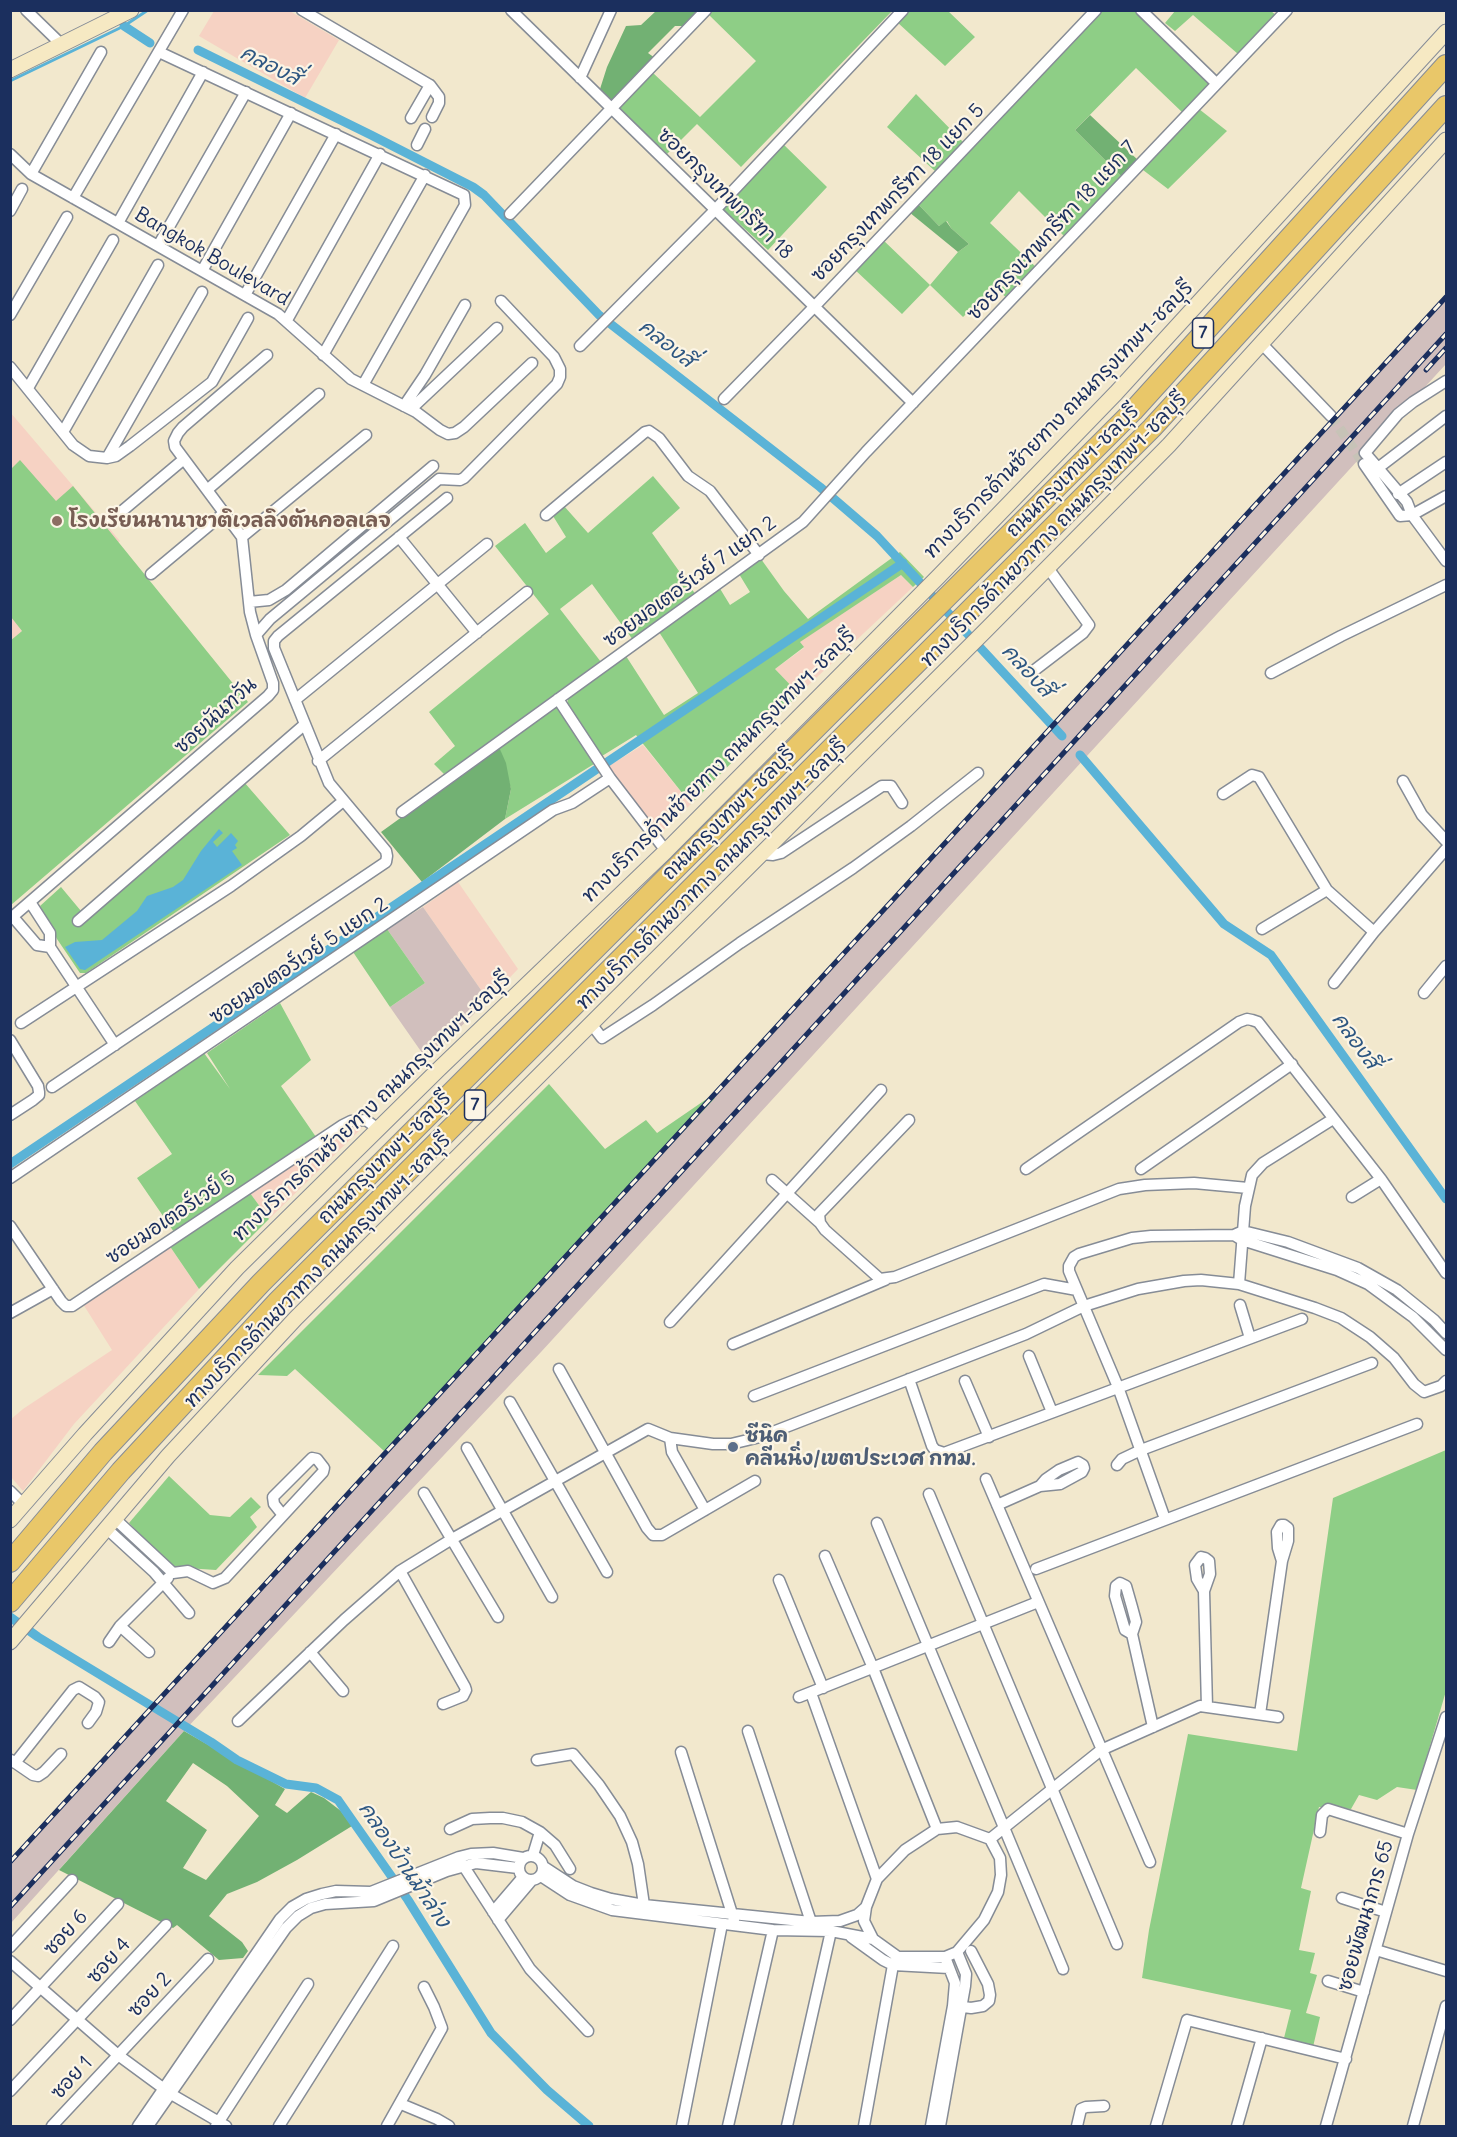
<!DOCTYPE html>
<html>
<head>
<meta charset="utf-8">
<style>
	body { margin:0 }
	#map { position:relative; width:1457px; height:2137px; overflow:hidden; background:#f2e8cd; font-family:Delius,sans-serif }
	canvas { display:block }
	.frame { position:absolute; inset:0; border:12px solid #1b2f5e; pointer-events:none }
</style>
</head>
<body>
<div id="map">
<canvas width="1457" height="2137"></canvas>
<div class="frame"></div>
</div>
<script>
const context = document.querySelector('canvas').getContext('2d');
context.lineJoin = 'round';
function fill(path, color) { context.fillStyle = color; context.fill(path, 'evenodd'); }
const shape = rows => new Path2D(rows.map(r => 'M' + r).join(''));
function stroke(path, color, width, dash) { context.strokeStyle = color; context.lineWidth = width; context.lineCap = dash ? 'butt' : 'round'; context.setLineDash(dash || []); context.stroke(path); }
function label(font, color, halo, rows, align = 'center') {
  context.font = font + ' Delius,"Playpen Sans Thai",sans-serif'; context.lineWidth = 4.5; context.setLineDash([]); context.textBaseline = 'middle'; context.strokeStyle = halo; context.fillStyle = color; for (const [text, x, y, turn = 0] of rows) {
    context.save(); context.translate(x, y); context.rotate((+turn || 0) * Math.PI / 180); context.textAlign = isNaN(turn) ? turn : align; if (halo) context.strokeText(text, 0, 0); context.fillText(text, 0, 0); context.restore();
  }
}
fill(shape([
	[288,10,339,40,305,98,199,36,214,11],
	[10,412,120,541,19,627,22,631,11,641],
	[901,575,913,587,799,694,775,669,804,648,799,642],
	[643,745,691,804,658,835,607,767],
	[458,882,518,969,488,1000,423,907],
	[349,1125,359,1125,362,1128,269,1219,250,1193],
	[169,1245,199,1289,74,1424,23,1491,11,1477,10,1420,23,1409,112,1350,83,1304]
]), '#f6d2c3');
fill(shape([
	[1446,300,1446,364,541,1352,184,1731,11,1923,11,1860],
	[423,907,488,1000,427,1060,390,1007,425,983,387,929]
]), '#d1bfbd');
fill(shape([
	[893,10,741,167,697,124,667,154,618,108,653,73,700,117,756,61,708,14,711,11],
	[908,11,948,11,975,37,945,66,897,22],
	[1099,11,1135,11,1212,84,1183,113,1136,68,1075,130,1123,178,1066,238,1019,191,990,223,1038,269,1008,299,994,287,963,317,930,285,902,314,853,268,882,239,930,285,958,252,969,244,951,228,947,221,939,226,918,204],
	[1175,11,1271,11,1277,16,1238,54,1193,15,1175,31,1165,23],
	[916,94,963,142,936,172,887,127],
	[1199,109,1227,131,1168,189,1143,170],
	[782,143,827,187,768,250,722,208],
	[20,460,56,501,73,486,248,702,11,905,10,641,22,631,11,617,11,469],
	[653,476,680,508,652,533,696,595,633,640,592,584,560,609,601,662,495,741,444,774,434,764,455,746,429,712,549,614,495,546,525,523,546,553,566,537,553,516,564,506,588,533],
	[900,552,924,577,913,587,901,575,800,642,804,647,775,669,799,694,691,804,636,735,602,756,567,704,569,696,626,656,664,715,698,693,659,632,719,587,730,605,750,592,739,574,761,559,784,591,808,619],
	[557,705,594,764,505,819,511,789,499,747],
	[244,782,290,835,86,973,80,973,57,939,40,906,61,887,86,917],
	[387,929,425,983,390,1007,353,952],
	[280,1003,311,1060,281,1086,316,1137,174,1232,137,1178,172,1154,135,1101,204,1053,230,1089,207,1053],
	[549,1084,605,1149,646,1120,657,1133,711,1096,715,1098,384,1451,295,1369,287,1376,258,1375],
	[250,1193,269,1219,199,1289,169,1245],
	[1446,1450,1446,1691,1417,1790,1397,1787,1377,1800,1359,1795,1351,1809,1319,1807,1301,1888,1311,1891,1299,1950,1315,1953,1310,1973,1317,1975,1306,2013,1320,2017,1313,2047,1284,2038,1291,2010,1142,1978,1149,1930,1188,1734,1297,1751,1333,1498],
	[169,1476,210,1515,230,1517,251,1497,261,1507,250,1517,257,1527,216,1570,171,1567,129,1523]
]), '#8ece86');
fill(shape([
	[656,11,702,11,687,26,675,26,648,53,655,58,613,103,600,89,607,67,626,26,641,25],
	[1090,115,1139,161,1123,178,1075,130],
	[918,204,939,226,946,221,951,228,969,244,958,252,909,212],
	[499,747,506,763,511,789,505,819,422,882,381,832],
	[184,1731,285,1789,275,1805,287,1813,311,1792,324,1798,341,1811,352,1826,297,1860,257,1882,227,1894,209,1916,242,1942,248,1951,243,1958,219,1960,177,1925,173,1928,59,1870],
	[193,1763,227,1786,259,1816,206,1880,183,1868,207,1830,166,1801]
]), '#72b173');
fill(shape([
	[219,829,223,833,213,842,217,847,231,833,238,841,235,845,237,848,232,851,242,865,85,970,80,969,65,947,75,942,102,940,137,911,147,896,173,887,183,880,201,851]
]), '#5ab3d7');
stroke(shape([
	[10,81,124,26,148,10]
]), '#5ab3d7', 3);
stroke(shape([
	[124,26,150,43],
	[198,50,371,135,473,187,484,195,599,315,820,487,877,536,1062,736],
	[1080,755,1224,924,1271,955,1446,1199],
	[10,1164,903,563],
	[10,1617,38,1637,211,1742,237,1760,286,1784,316,1788,338,1800,408,1900,491,2033,547,2090,589,2126]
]), '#5ab3d7', 9);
stroke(shape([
	[1331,416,1364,464]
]), '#c7c3b7', 10, [10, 5]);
const street = shape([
	[26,10,62,45],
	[302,10,430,85,411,118],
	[511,10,913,403],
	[1141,10,1216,83],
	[159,52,464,195,465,205,363,385],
	[580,78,611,10],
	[430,85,439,97,439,103,432,117],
	[417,145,425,129],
	[10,154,31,174,278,314,351,379,416,412,440,430,448,434,455,433,464,427,532,363],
	[31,174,101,52],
	[73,198,183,10],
	[10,211,22,189],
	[510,214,706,10],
	[118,223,203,72],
	[158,246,246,92],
	[202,271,291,113],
	[245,295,336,134],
	[10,315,67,217],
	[287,320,380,154],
	[1262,344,1331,416],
	[580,346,715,210,903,10],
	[323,355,425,175],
	[10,367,73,445,89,456,107,458,116,456,130,446,212,382,248,318],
	[1446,381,1413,402,1398,414,1365,453,1378,468,1446,416],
	[28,388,113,240],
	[724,399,814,307,1096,10],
	[404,406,425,375,465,305],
	[411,409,497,328],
	[63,432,158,265],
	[107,458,202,292],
	[1364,464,1400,516,1412,515,1446,496],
	[1378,468,1407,502,1412,515,1446,561],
	[207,490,319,394],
	[1398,494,1446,462],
	[546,515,645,432,649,431,659,438,688,476,710,491,759,555],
	[109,522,184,459],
	[242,537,366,435],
	[399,537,477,633],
	[151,574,224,513],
	[249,602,269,600,286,590,433,466],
	[256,635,250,612,242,537,175,447,174,441,178,433,183,427,267,355],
	[1036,669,1083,633,1089,625,1048,568],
	[1271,673,1341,636,1446,585],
	[558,699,610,778,666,851],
	[295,700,487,544],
	[318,761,527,592],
	[1403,781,1422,815,1446,841],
	[1223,794,1252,775,1259,777,1327,890,1374,932],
	[402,812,803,522,866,452,1287,10],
	[762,854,773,855,781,853,882,786,891,786,902,803],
	[30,902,50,933,50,947,115,1045],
	[13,917,37,945,50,947],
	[10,919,268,696,273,690,273,683,256,635,270,619,439,479,460,480,464,478,557,384,560,377,560,369,554,357,501,301],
	[78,921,304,725],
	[1262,929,1327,890],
	[1334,983,1374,932,1446,849],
	[1424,993,1446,966],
	[21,1023,231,886,301,836,342,802],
	[592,1025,602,1038,653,1005,740,943,853,868,911,826,978,773],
	[10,1040,38,1086,39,1092,39,1095,33,1100,10,1115],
	[52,1087,386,862,387,856,386,851,329,783,274,648,274,641,278,636,447,498],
	[909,1120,819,1214,820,1223,825,1230,880,1279,895,1277,1119,1189,1145,1185,1194,1183,1248,1188],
	[1026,1169,1239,1022,1247,1019,1252,1020,1258,1022,1381,1179,1446,1273],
	[1141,1169,1292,1064],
	[10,1178,553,810,572,803,610,778],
	[772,1180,820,1223],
	[1352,1197,1381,1179],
	[10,1226,61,1301,66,1306,72,1306,343,1125,351,1121,366,1120,378,1129],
	[1239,1284,1245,1206,1252,1175,1263,1163,1333,1119],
	[1240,1305,1250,1338],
	[10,1313,53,1289],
	[670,1322,881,1090],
	[1446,1333,1434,1320,1397,1290,1358,1268,1288,1242,1243,1231,1234,1235,1242,1240,1337,1270,1368,1284,1413,1317,1446,1350],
	[733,1344,885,1280],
	[1029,1356,1052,1412],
	[559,1369,647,1528,653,1535,662,1535,755,1481],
	[909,1379,932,1446,935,1450,944,1453,1302,1319],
	[965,1381,989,1437],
	[754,1396,1044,1284,1077,1290],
	[510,1402,607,1572],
	[670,1438,672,1452,705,1510],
	[467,1448,552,1597],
	[1117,1465,1122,1459,1141,1450,1372,1363],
	[986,1479,1150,1862],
	[10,1491,24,1505],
	[424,1493,498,1617],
	[929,1494,1117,1944],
	[997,1505,1040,1486,1060,1484,1082,1472,1084,1468,1083,1465,1078,1462,1059,1470,1046,1479,1040,1486],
	[114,1518,173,1573,188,1571,213,1583,225,1578,323,1472,324,1468,317,1459,312,1458,273,1497,274,1504,282,1514],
	[1165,1519,1118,1387,1069,1271,1069,1266,1074,1257,1079,1254,1132,1238,1151,1236,1234,1235],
	[877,1523,1063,1969],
	[106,1528,154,1572,189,1613],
	[825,1556,873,1668,937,1829],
	[1036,1569,1417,1424],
	[400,1571,465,1687,466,1690,463,1696,443,1704],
	[779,1580,823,1688],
	[1204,1591,1197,1579,1195,1565,1201,1557,1205,1558,1209,1561,1210,1574,1204,1591,1207,1707],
	[120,1626,149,1652],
	[1132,1634,1125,1630,1115,1596,1116,1586,1120,1583,1126,1586,1132,1607,1136,1622,1132,1634,1153,1727],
	[109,1642,120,1626,168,1578],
	[310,1652,343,1691],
	[811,1693,877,1879],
	[799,1697,1038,1602],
	[1260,1714,1282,1561,1288,1541,1288,1528,1284,1525,1281,1525,1277,1532,1278,1548,1282,1561],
	[238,1721,344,1620,400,1571,452,1539,648,1429,670,1438,713,1444,731,1444,760,1437,1026,1334,1084,1306,1138,1289,1184,1281,1201,1280,1239,1284,1315,1308,1341,1318,1370,1337,1394,1358,1414,1384,1424,1392,1441,1386,1446,1381],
	[748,1731,811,1922],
	[681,1752,734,1920],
	[11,1760,33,1775,38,1776,44,1772,61,1754],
	[537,1760,573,1754,599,1785,620,1816,632,1842,638,1864,644,1905],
	[15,1763,73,1690,79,1687,95,1697,99,1702,96,1712,88,1723],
	[957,1827,990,1839,1000,1858,1001,1875,998,1892,984,1920,957,1952,945,1957,898,1957,873,1939,864,1921,866,1907,877,1879,905,1850,937,1829,957,1827],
	[450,1829,472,1819,490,1818,503,1818,522,1822,540,1832,555,1845,570,1869],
	[1320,1832,1322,1815,1328,1809,1408,1834],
	[990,1839,1101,1750,1200,1706,1278,1717],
	[533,1855,540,1832],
	'519 1868a12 12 0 1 1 24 0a12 12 0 1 1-24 0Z',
	[461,1862,530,1969,588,2031],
	[544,1867,573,1886,591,1893,611,1899,644,1905,811,1922,840,1921,857,1915,866,1907],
	[541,1876,570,1895,612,1910,773,1930,831,1931,873,1939],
	[1342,1898,1386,1912],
	[493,1912,523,1877],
	[498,1920,532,1880],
	[851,1937,883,1960,893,1965,949,1968],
	[10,1947,72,1880],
	[1376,1950,1446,1971],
	[10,1961,118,2055,171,2094,226,2126],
	[1328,1981,1364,1992],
	[956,2006,971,2008,983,2006,989,2001,990,1995,988,1984,971,1951],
	[10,2020,118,1904],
	[10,2091,166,1925],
	[401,2104,437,2119,449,2126],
	[52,2126,208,1959],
	[138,2126,280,1919,292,1907,306,1899,322,1894,336,1891,371,1892,459,1857,471,1854,493,1853,523,1858],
	[148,2126,286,1928,298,1916,311,1908,325,1904,374,1901,447,1871,476,1863,518,1868],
	[216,2126,308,1984],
	[279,2126,393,1946],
	[387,2126,442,2028,434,2007,424,1987],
	[682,2126,722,1924],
	[728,2126,773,1930],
	[787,2126,831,1931],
	[864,2126,893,1965,898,1957],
	[931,2126,953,2006,955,1983,945,1957],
	[940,2126,965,1986,966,1974,957,1952],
	[1077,2126,1081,2109,1086,2107,1104,2106],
	[1156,2126,1187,2020,1346,2059],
	[1237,2126,1262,2038],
	[1326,2126,1408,1834,1446,1717],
	[1413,2126,1446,2006]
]);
const secondary = shape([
	[10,70,131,10],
	[10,1520,85,1434,237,1268,439,1069,666,851,939,576,1116,393,1446,32],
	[10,1642,168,1456,296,1318,985,631,1169,445,1446,140]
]);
const highway = shape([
	[10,1562,103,1452,261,1283,1133,411,1446,65],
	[10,1602,121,1471,278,1301,1152,428,1446,106]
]);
stroke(street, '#868c96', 13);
stroke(secondary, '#868c96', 17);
stroke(highway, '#868c96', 22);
stroke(street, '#fff', 10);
stroke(secondary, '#f6e9c3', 15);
stroke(highway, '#e9c769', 20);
const rail = shape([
	[1426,370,1446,348],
	[10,1862,1446,297],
	[10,1907,1446,334]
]);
stroke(rail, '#1b2f5e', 5);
stroke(rail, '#fcf5e5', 3, [9]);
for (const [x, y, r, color] of [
	[57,521,6,"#8d6e63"],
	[733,1447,6,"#5c6f8a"]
]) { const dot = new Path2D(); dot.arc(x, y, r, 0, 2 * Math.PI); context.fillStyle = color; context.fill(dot); stroke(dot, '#fcf5e5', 2); }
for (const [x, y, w] of [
	[1203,333,21],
	[475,1105,21]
]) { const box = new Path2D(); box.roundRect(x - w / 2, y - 15, w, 30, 4.5); context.fillStyle = '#fcf5e5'; context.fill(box); stroke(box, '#1b2f5e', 1.5); }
label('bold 18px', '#1b2f5e', null, [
	["7",1203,333],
	["7",475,1105]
]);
label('20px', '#1b2f5e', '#fcf5e5', [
	["ซอยกรุงเทพกรีฑา 18 แยก 5",898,193,-46],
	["ซอยกรุงเทพกรีฑา 18",725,194,44],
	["ซอยกรุงเทพกรีฑา 18 แยก 7",1052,231,-47],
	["Bangkok Boulevard",212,257,30],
	["ทางบริการด้านซ้ายทาง ถนนกรุงเทพฯ-ชลบุรี",1059,420,-46],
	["ถนนกรุงเทพฯ-ชลบุรี",1073,471,-45],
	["ทางบริการด้านขวาทาง ถนนกรุงเทพฯ-ชลบุรี",1054,530,-46],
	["ซอยมอเตอร์เวย์ 7 แยก 2",690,582,-36],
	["ซอยนันทวัน",216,716,-42],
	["ทางบริการด้านซ้ายทาง ถนนกรุงเทพฯ-ชลบุรี",719,766,-45],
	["ถนนกรุงเทพฯ-ชลบุรี",729,814,-45],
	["ทางบริการด้านขวาทาง ถนนกรุงเทพฯ-ชลบุรี",712,875,-45],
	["ซอยมอเตอร์เวย์ 5 แยก 2",299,961,-34],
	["ทางบริการด้านซ้ายทาง ถนนกรุงเทพฯ-ชลบุรี",372,1107,-44],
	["ถนนกรุงเทพฯ-ชลบุรี",385,1158,-45],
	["ซอยมอเตอร์เวย์ 5",171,1218,-34],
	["ทางบริการด้านขวาทาง ถนนกรุงเทพฯ-ชลบุรี",318,1271,-46],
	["ซอยพัฒนาการ 65",1366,1916,-74],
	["ซอย 6",66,1933,-47],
	["ซอย 4",109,1961,-48],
	["ซอย 2",150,1995,-47],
	["ซอย 1",72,2078,-47]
]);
label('bold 20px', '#785e54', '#fcf5e5', [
	["โรงเรียนนานาชาติเวลลิงตันคอลเลจ",69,521]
], 'left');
label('bold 20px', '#4e5e75', '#fcf5e5', [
	["ซีนิค",745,1436],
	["คลีนนิ่ง/เขตประเวศ กทม.",745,1459]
], 'left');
label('italic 21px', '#2e5782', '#fcf5e5', [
	["คลองสี่",270,66,27],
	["คลองสี่",666,344,38],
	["คลองสี่",1027,671,47],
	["คลองสี่",1355,1041,54],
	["คลองบ้านม้าล่าง",404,1865,56]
]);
</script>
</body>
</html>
